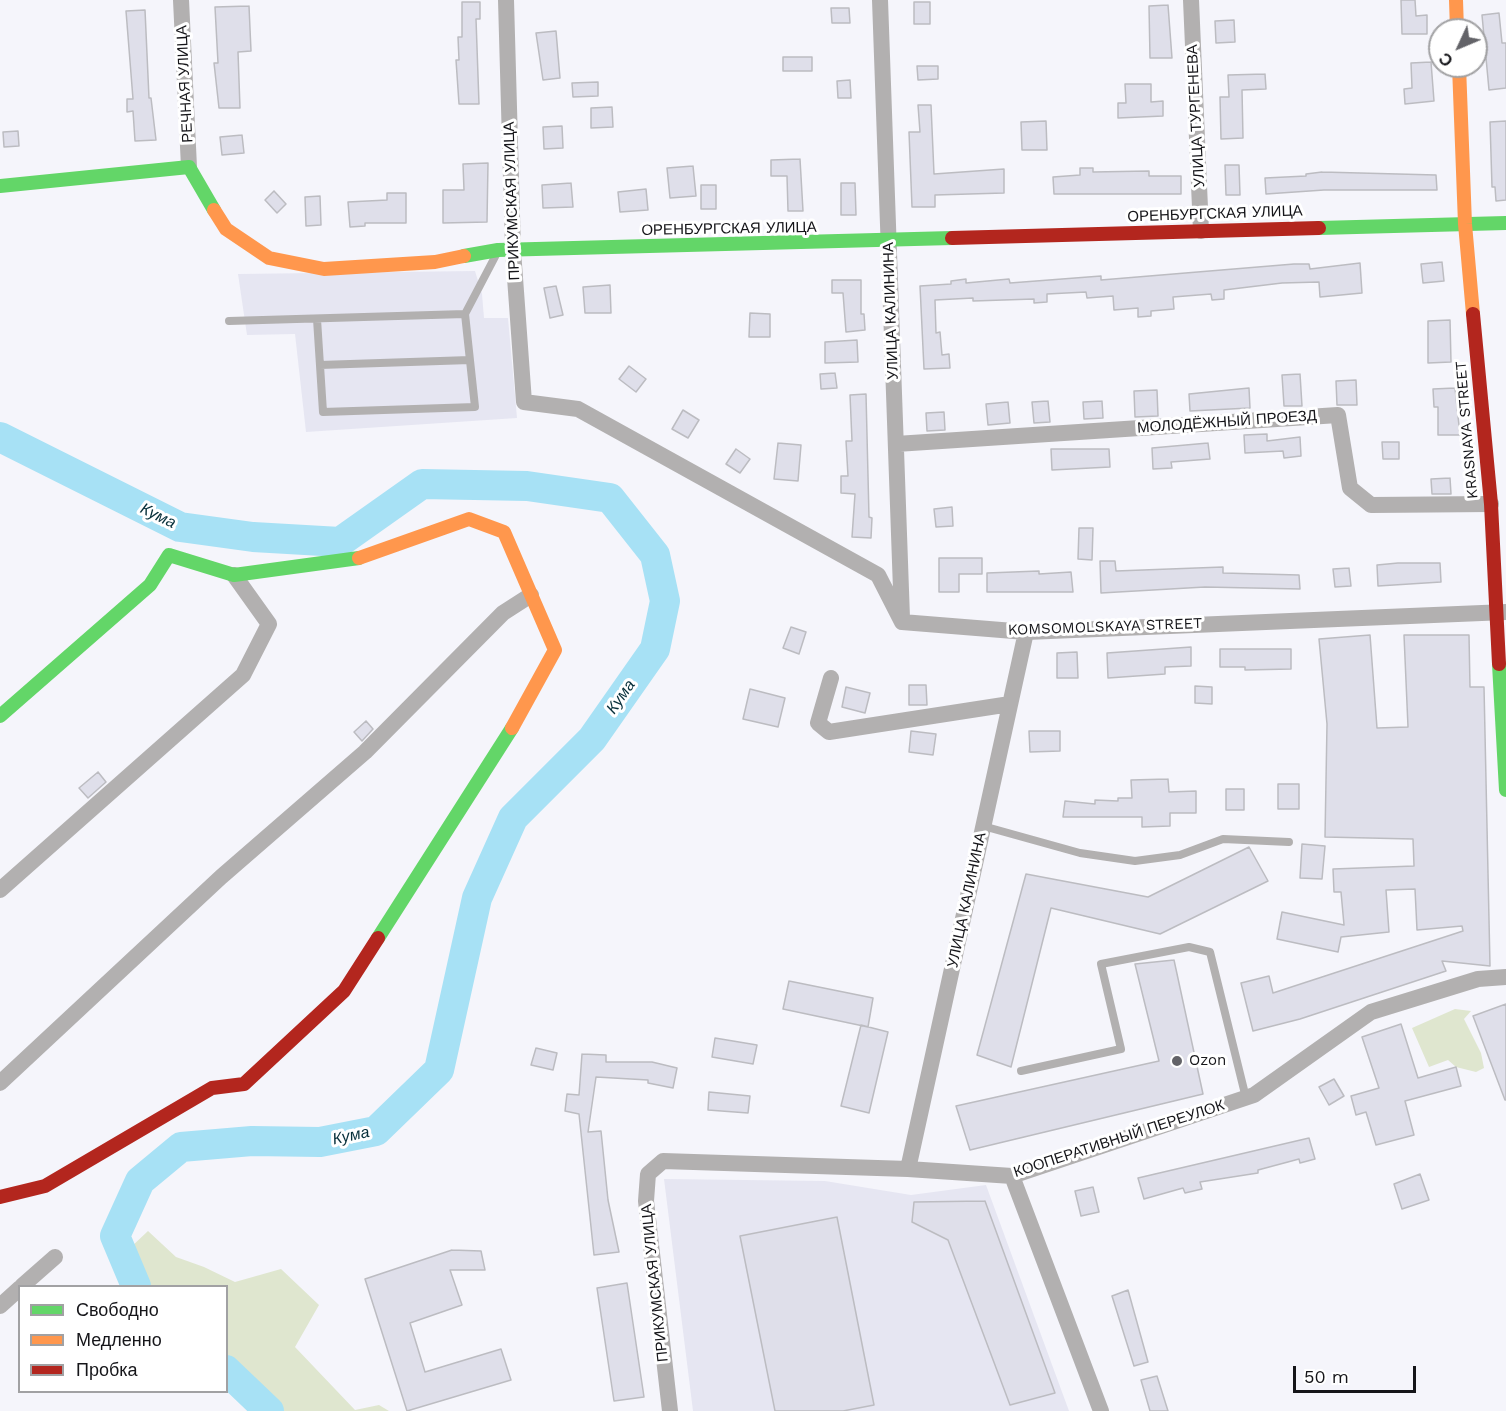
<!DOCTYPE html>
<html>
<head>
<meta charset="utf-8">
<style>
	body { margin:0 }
	#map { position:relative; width:1506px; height:1411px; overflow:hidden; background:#f5f5fb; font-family:"Work Sans",sans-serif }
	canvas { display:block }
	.legend { position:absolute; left:18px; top:1285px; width:210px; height:108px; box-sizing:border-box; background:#fff; border:2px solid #a1a1a3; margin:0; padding:8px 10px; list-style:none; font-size:18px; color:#151519 }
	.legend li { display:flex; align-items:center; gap:12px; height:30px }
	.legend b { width:30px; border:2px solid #a1a1a3 }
	.north { position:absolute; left:1428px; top:18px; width:60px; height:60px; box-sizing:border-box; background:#fff; border:2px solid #a1a1a3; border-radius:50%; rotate:226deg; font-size:16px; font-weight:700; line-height:24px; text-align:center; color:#151519 }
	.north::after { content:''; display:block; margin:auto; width:21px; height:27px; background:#636368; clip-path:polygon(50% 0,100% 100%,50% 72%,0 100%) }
	.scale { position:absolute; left:1293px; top:1366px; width:123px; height:27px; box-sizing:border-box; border:3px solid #151519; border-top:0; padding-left:8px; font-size:18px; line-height:21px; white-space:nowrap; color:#151519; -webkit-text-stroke:4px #fff; paint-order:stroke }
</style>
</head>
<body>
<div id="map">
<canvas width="1506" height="1411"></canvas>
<ul class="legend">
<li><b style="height:8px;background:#63d668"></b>Свободно</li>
<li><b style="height:8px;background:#ff974d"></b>Медленно</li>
<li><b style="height:8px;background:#b3261e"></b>Пробка</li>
</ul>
<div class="north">С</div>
<div class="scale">50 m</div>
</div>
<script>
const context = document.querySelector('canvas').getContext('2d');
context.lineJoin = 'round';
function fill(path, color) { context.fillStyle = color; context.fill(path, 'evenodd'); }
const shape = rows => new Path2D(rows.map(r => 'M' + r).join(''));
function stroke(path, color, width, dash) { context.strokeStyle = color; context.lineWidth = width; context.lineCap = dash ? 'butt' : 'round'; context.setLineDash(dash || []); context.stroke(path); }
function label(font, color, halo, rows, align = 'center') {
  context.font = font + ' "Work Sans",sans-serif'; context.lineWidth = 6; context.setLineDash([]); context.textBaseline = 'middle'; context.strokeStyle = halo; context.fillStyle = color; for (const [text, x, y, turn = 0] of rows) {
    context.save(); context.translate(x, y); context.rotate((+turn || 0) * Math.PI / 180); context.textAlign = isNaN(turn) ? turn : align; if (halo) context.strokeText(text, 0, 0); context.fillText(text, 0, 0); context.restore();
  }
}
fill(shape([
	[475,271,482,294,484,318,508,318,517,418,306,432,295,334,247,335,238,274],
	[664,1179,825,1181,911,1195,986,1185,1069,1411,693,1411]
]), '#e6e6f2');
fill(shape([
	[1455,1009,1471,1011,1464,1019,1481,1053,1484,1068,1476,1072,1456,1067,1448,1060,1429,1067,1412,1028],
	[148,1231,176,1257,204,1267,235,1282,281,1269,319,1305,295,1347,355,1410,379,1405,389,1411,283,1411,227,1357,226,1286,145,1286,130,1248]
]), '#dfe6cf');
stroke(shape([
	[0,437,180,527,253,537,340,542,422,484,527,486,610,498,655,555,665,601,655,649,592,739,513,818,477,898,439,1070,376,1131,320,1142,252,1141,181,1147,140,1181,115,1236,136,1286],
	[226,1370,269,1411]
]), '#a7e1f5', 30);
const building = shape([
	[1401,0,1415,0,1416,16,1427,15,1427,34,1402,34,1401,0],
	[462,2,480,2,480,19,476,19,479,104,459,104,456,60,459,60,458,37,462,37,462,2],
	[914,2,930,2,930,24,914,24,914,2],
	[1168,5,1172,58,1150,58,1149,6,1168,5],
	[249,6,251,51,238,52,240,108,219,108,214,63,218,63,215,7,249,6],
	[831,8,849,8,850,23,832,23,831,8],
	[145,10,149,98,151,98,156,140,135,141,133,111,127,112,127,99,133,99,126,11,145,10],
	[1499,13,1502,43,1506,43,1506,88,1489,90,1482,15,1499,13],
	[1234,20,1235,42,1216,43,1215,21,1234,20],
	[556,31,560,78,543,80,536,33,556,31],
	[783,57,812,57,812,71,783,71,783,57],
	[1431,62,1434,101,1405,104,1404,89,1412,88,1411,63,1431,62],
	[917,66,938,66,938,79,918,80,917,66],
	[1265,74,1266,89,1242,90,1243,138,1221,139,1220,97,1229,97,1228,75,1265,74],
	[850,80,851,98,838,98,837,81,850,80],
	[598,82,598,96,573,97,572,83,598,82],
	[1125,84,1151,84,1151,102,1163,101,1163,116,1118,118,1118,103,1126,103,1125,84],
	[918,105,931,105,934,174,1004,169,1004,193,935,195,935,207,912,207,909,132,920,132,918,105],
	[612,107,613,127,591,128,591,108,612,107],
	[1046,121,1047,150,1022,150,1021,122,1046,121],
	[1506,121,1506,200,1496,201,1495,187,1492,187,1490,122,1506,121],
	[562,126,563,148,544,149,543,127,562,126],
	[18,131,19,146,4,147,3,132,18,131],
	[242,135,244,153,222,155,220,137,242,135],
	[800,159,803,211,788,211,787,176,771,176,771,160,800,159],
	[488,163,487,222,443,223,443,190,464,190,463,164,488,163],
	[1225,165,1239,165,1240,195,1226,195,1225,165],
	[693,166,696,196,670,198,667,168,693,166],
	[1080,168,1093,168,1093,172,1149,171,1149,176,1181,176,1181,194,1054,194,1053,177,1080,175,1080,168],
	[1322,172,1436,175,1437,190,1324,190,1266,194,1265,178,1306,176,1306,174,1322,172],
	[571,183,573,207,543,208,542,185,571,183],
	[841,183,855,183,856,215,841,215,841,183],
	[701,185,716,185,716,209,701,209,701,185],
	[646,189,648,210,620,212,618,192,646,189],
	[274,191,286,204,277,213,265,200,274,191],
	[387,193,406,193,406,223,365,223,365,226,350,227,348,202,387,200,387,193],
	[320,196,321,225,306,226,305,197,320,196],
	[1442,262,1444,281,1423,283,1421,264,1442,262],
	[1360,263,1362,293,1320,297,1319,282,1282,283,1224,290,1224,299,1212,300,1211,294,1173,297,1174,309,1151,311,1151,316,1138,317,1138,308,1114,310,1113,296,1087,298,1086,292,1047,294,1047,302,1034,303,1034,299,973,301,973,298,935,300,936,333,940,332,942,355,949,354,950,368,924,369,920,286,951,284,951,281,966,279,966,283,1009,279,1010,283,1101,276,1101,280,1294,264,1309,264,1310,269,1360,263],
	[832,280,861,280,861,314,864,314,865,330,846,332,843,293,832,293,832,280],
	[610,285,611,313,585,313,583,287,610,285],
	[556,286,563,315,550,318,544,288,556,286],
	[750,313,770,314,770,337,749,337,750,313],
	[1450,320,1451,362,1428,363,1428,321,1450,320],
	[857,340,858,362,825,363,825,342,857,340],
	[629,366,646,379,636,392,619,379,629,366],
	[835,373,837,388,821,389,820,374,835,373],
	[1300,374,1302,406,1284,406,1282,375,1300,374],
	[1356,380,1357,405,1337,405,1336,381,1356,380],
	[1249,388,1250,408,1190,411,1189,394,1249,388],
	[1455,388,1460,435,1438,435,1438,407,1434,407,1433,389,1455,388],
	[1157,390,1158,416,1135,417,1134,391,1157,390],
	[866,394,869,517,872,518,871,538,852,537,855,494,841,493,841,476,848,476,846,441,852,441,850,395,866,394],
	[1048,401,1050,422,1034,423,1032,402,1048,401],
	[1102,401,1103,418,1084,419,1083,402,1102,401],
	[1008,402,1010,423,988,425,986,404,1008,402],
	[683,410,699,420,688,438,672,429,683,410],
	[944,412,945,430,927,431,926,413,944,412],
	[1267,434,1267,441,1300,437,1301,456,1284,458,1283,451,1245,453,1244,435,1267,434],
	[1382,442,1399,442,1399,459,1383,459,1382,442],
	[778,443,801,445,798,481,774,479,778,443],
	[1208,443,1210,459,1171,462,1172,468,1153,469,1152,448,1208,443],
	[736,449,750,459,740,473,726,464,736,449],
	[1051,449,1109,449,1110,467,1052,470,1051,449],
	[1450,478,1451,494,1432,494,1431,479,1450,478],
	[952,507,953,526,936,527,934,509,952,507],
	[1079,528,1093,528,1092,560,1078,559,1079,528],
	[939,558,982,558,982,574,959,574,959,592,939,592,939,558],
	[1100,561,1115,561,1116,571,1223,567,1223,573,1299,575,1300,589,1205,587,1101,593,1100,561],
	[1398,563,1440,563,1441,582,1378,586,1377,565,1398,563],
	[1349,568,1351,586,1335,587,1333,569,1349,568],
	[1039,571,1039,574,1071,572,1073,592,987,592,987,573,1039,571],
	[791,627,806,632,799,654,783,648,791,627],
	[1370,635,1377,728,1408,727,1404,635,1469,635,1470,687,1484,687,1490,966,1442,961,1446,971,1300,1019,1253,1031,1241,983,1269,976,1273,993,1463,931,1462,926,1417,930,1415,889,1386,890,1389,932,1341,937,1338,952,1277,939,1282,912,1344,925,1341,892,1334,892,1333,869,1414,866,1413,839,1325,837,1327,724,1319,639,1370,635],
	[1191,647,1191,666,1165,667,1165,674,1108,678,1107,653,1191,647],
	[1220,649,1291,649,1291,669,1245,670,1245,667,1220,667,1220,649],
	[1077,652,1078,678,1057,678,1057,653,1077,652],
	[909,685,926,685,927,705,909,705,909,685],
	[1195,686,1212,687,1212,704,1195,703,1195,686],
	[846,687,870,693,865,713,842,707,846,687],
	[750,689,785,698,778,727,743,719,750,689],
	[366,721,373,729,362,741,354,732,366,721],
	[911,731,936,734,933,755,909,752,911,731],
	[1029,731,1060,731,1060,751,1030,752,1029,731],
	[98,772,106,782,88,798,79,788,98,772],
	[1168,779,1169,792,1196,791,1196,813,1170,813,1170,826,1142,827,1142,817,1063,817,1065,801,1095,804,1095,800,1118,801,1118,798,1132,798,1131,780,1168,779],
	[1278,784,1299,784,1299,809,1278,809,1278,784],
	[1226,789,1244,789,1244,810,1226,810,1226,789],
	[1302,844,1325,846,1322,879,1300,878,1302,844],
	[1249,847,1268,881,1160,934,1051,908,1011,1067,977,1055,1026,874,1148,897,1249,847],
	[1174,960,1203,1094,970,1150,956,1106,1159,1061,1135,964,1174,960],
	[789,981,873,998,868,1027,783,1009,789,981],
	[1506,1004,1506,1100,1505,1100,1473,1016,1506,1004],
	[1401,1024,1418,1078,1456,1067,1461,1086,1405,1101,1414,1135,1376,1145,1366,1112,1356,1115,1351,1096,1379,1088,1362,1037,1401,1024],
	[861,1025,888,1032,869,1113,841,1106,861,1025],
	[715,1038,757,1045,753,1064,712,1057,715,1038],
	[536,1048,557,1053,553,1070,531,1065,536,1048],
	[582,1054,606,1055,606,1062,652,1062,677,1068,673,1088,648,1083,648,1080,596,1077,588,1132,601,1131,608,1200,619,1252,594,1255,579,1114,565,1111,567,1094,579,1095,582,1054],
	[1334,1079,1344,1096,1329,1105,1319,1087,1334,1079],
	[709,1092,750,1096,748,1113,708,1110,709,1092],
	[1309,1138,1315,1159,1300,1163,1299,1159,1258,1170,1258,1173,1200,1182,1202,1189,1185,1193,1183,1188,1144,1199,1138,1178,1309,1138],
	[1420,1174,1429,1200,1402,1209,1394,1184,1420,1174],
	[1093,1187,1099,1212,1081,1216,1075,1191,1093,1187],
	[985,1201,1055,1393,1010,1405,948,1240,912,1222,914,1202,985,1201],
	[837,1217,874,1405,843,1411,775,1411,740,1236,837,1217],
	[452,1250,481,1251,485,1270,450,1270,462,1305,410,1323,425,1372,501,1349,511,1380,407,1411,365,1279,452,1250],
	[627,1283,644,1397,614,1401,597,1288,627,1283],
	[1128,1290,1148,1362,1134,1366,1112,1296,1128,1290],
	[1157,1376,1168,1411,1150,1411,1141,1380,1157,1376]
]);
fill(building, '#dfdfea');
stroke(building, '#bcbcc1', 1.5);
stroke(shape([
	[317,319,323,412,475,407,465,314,497,253],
	[229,321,465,314],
	[320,365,470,360],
	[983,826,1080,853,1135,861,1180,855,1223,839,1289,842],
	[1021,1071,1121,1049,1101,964,1189,947,1210,952,1246,1098]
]), '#b2b0b0', 8);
stroke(shape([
	[181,0,189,167],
	[506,0,513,250,524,402,578,409,878,575,902,622,1026,632,1506,612],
	[880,0,902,618],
	[1191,0,1201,231],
	[896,444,1338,415,1350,488,1371,505,1491,504],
	[831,678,818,723,829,732,1010,704],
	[0,890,243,675,269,624,234,575],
	[0,1083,221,877,365,752,503,613,531,595],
	[908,1169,1026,632],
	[1012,1176,1101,1411],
	[22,1286,55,1257],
	[0,1306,20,1288],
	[670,1411,646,1201,648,1174,663,1161,908,1169,1012,1176,1254,1095,1371,1012,1478,979,1506,977]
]), '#b2b0b0', 16);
stroke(shape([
	[0,186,189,167,214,210],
	[1319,228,1506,223],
	[464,256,498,250,952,238],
	[1499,664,1506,790],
	[0,716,150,585,169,555,234,575,359,558],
	[378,938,512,728]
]), '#63d668', 14);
stroke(shape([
	[1456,0,1457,30],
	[1459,66,1465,224,1473,314],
	[214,210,226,229,269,258,324,269,435,262,464,256],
	[359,558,469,519,504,532,555,650,512,728]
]), '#ff974d', 14);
stroke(shape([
	[952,238,1319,228],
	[1473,314,1491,504,1499,664],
	[0,1197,45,1186,212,1088,244,1084,344,991,378,938]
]), '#b3261e', 14);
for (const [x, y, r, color] of [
	[1177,1061,6,"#636368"]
]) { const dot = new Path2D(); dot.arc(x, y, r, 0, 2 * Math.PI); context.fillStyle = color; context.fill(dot); stroke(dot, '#fff', 2); }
label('15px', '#151519', '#fff', [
	["РЕЧНАЯ УЛИЦА",185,84,-93],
	["УЛИЦА ТУРГЕНЕВА",1196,116,-93],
	["ПРИКУМСКАЯ УЛИЦА",512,201,-92],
	["ОРЕНБУРГСКАЯ УЛИЦА",1215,214,-2],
	["ОРЕНБУРГСКАЯ УЛИЦА",729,229,-1],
	["УЛИЦА КАЛИНИНА",891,311,-92],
	["МОЛОДЁЖНЫЙ ПРОЕЗД",1227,422,-4],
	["KRASNAYA STREET",1467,430,-95],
	["KOMSOMOLSKAYA STREET",1105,627,-2],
	["УЛИЦА КАЛИНИНА",967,900,-78],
	["КООПЕРАТИВНЫЙ ПЕРЕУЛОК",1119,1139,-18],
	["ПРИКУМСКАЯ УЛИЦА",655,1283,-96]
]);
label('15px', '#151519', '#fff', [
	["Ozon",1189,1061]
], 'left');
label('italic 16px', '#062f3a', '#fff', [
	["Кума",158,516,26],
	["Кума",621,697,-55],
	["Кума",351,1136,-12]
]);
</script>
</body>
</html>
